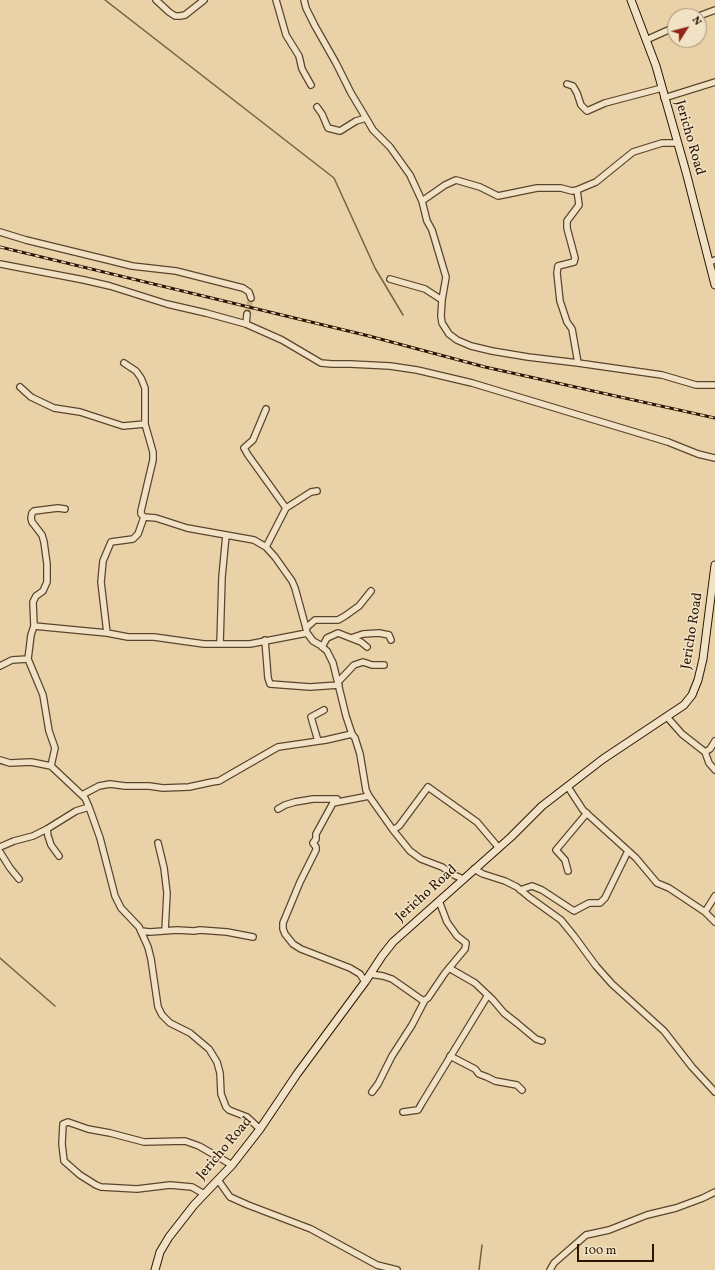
<!DOCTYPE html>
<html>
<head>
<meta charset="utf-8">
<style>
	body { margin:0 }
	#map { position:relative; width:715px; height:1270px; overflow:hidden; background:#ead2a8; font-family:Vollkorn,serif }
	canvas { display:block }
	.north { position:absolute; left:667px; top:8px; width:40px; height:40px; box-sizing:border-box; background:#f1e2c6; border:1px solid #a29078; border-radius:50%; rotate:54deg; font-size:11px; font-weight:700; line-height:16px; text-align:center; color:#2b1502 }
	.north::after { content:''; display:block; margin:auto; width:14px; height:18px; background:#8f2418; clip-path:polygon(50% 0,100% 100%,50% 72%,0 100%) }
	.scale { position:absolute; left:577px; top:1244px; width:77px; height:18px; box-sizing:border-box; border:2px solid #2b1502; border-top:0; padding-left:5px; font-size:12px; line-height:14px; white-space:nowrap; color:#2b1502; -webkit-text-stroke:3px #f1e2c6; paint-order:stroke }
</style>
</head>
<body>
<div id="map">
<canvas width="715" height="1270"></canvas>
<div class="north">N</div>
<div class="scale">100 m</div>
</div>
<script>
const context = document.querySelector('canvas').getContext('2d');
context.lineJoin = 'round';
const shape = rows => new Path2D(rows.map(r => 'M' + r).join(''));
function stroke(path, color, width, dash) { context.strokeStyle = color; context.lineWidth = width; context.lineCap = dash ? 'butt' : 'round'; context.setLineDash(dash || []); context.stroke(path); }
function label(font, color, halo, rows, align = 'center') {
  context.font = font + ' Vollkorn,serif'; context.lineWidth = 3; context.setLineDash([]); context.textBaseline = 'middle'; context.strokeStyle = halo; context.fillStyle = color; for (const [text, x, y, turn = 0] of rows) {
    context.save(); context.translate(x, y); context.rotate((+turn || 0) * Math.PI / 180); context.textAlign = isNaN(turn) ? turn : align; if (halo) context.strokeText(text, 0, 0); context.fillText(text, 0, 0); context.restore();
  }
}
stroke(shape([
	[105,0,334,178,375,268,403,315],
	[0,958,55,1006],
	[479,1270,482,1245]
]), '#776044', 1.5);
stroke(shape([
	[247,314,251,298]
]), '#c4ac87', 5.5, [5.5, 3]);
const street = shape([
	[156,0,169,12,175,16,180,16,185,15,204,0],
	[276,0,286,35,299,56,302,69,311,85],
	[304,0,306,8,315,26,336,63,351,93,366,118],
	[699,16,715,10],
	[646,40,675,27],
	[567,84,573,86,577,93,581,105,587,111,605,103,662,88],
	[664,98,715,82],
	[317,107,322,114,328,128,340,131,356,121,366,118,373,130,390,147,410,175,422,201,427,221,432,230,446,277,442,300,425,289,390,279],
	[577,190,579,205,567,221,567,228,575,258,574,262,558,266,557,273,560,301,567,322,572,329,578,363,662,375,696,385,715,385],
	[422,201,445,185,456,180,480,187,498,196,537,188,561,188,572,191,577,190,596,182,633,152,662,143,678,143],
	[0,232,26,240,112,261,132,266,176,271,243,288,249,292,251,298],
	[709,262,715,260],
	[0,264,84,280,110,286,167,304,206,313,246,324],
	[442,300,441,316,442,323,449,334,457,340,471,346,492,351,528,357,578,363],
	[247,314,246,324,282,340,321,363,332,364,350,364,390,366,417,370,472,383,668,442,698,454,715,458],
	[124,363,136,371,141,378,145,388,145,424,153,452,153,460,141,511,141,514,144,517,156,518,187,528,254,540,266,547,275,557,292,581,295,588,306,628,307,633,313,641,320,645,327,651,333,663,346,716,352,734,355,738,360,754,366,790,369,796,393,830,410,851,421,859,442,867,454,875,463,879],
	[20,387,31,397,54,408,80,412,123,426,145,424],
	[286,508,311,492,317,491],
	[266,547,286,508,248,455,244,448,253,440,266,409],
	[34,626,107,633,128,637,154,637,204,644,250,644,307,633],
	[306,628,315,620,338,620,345,616,359,606,371,591],
	[107,633,101,582,103,561,111,542,133,539,138,534,144,517],
	[351,638,363,634,379,633,389,635,391,640],
	[265,640,268,678,270,684,310,687,339,685],
	[220,644,222,577,226,535],
	[322,647,327,638,338,633,361,642,367,647],
	[0,666,12,660,28,659],
	[338,682,354,665,363,662,372,665,384,665],
	[667,717,682,734,705,752,710,749,715,741],
	[318,741,311,717,324,710],
	[705,752,709,763,715,770],
	[0,760,10,763,31,762,51,766,85,798,89,807,100,838,115,896,121,908,139,927,148,947,151,959,158,1007,162,1015,170,1023,190,1033,209,1049,217,1062,220,1073,221,1094,226,1107,229,1110,247,1117,260,1129],
	[51,766,55,748,49,731,43,695,28,659,31,635,34,626,33,602,36,596,43,591,47,582,47,564,44,542,42,535,32,522,31,518,32,513,34,511,58,508,65,509],
	[568,787,583,810,636,858,657,883,669,888,705,912,715,922],
	[82,795,99,786,110,784,125,786,149,786,163,788,189,787,212,782,219,781,231,774,278,747,326,740,352,734],
	[278,809,285,805,295,802,313,799,337,799],
	[47,829,48,836,51,845,59,856],
	[393,830,399,826,428,787,477,822,499,848],
	[158,843,164,868,167,893,165,931],
	[0,847,14,841,33,836,47,829,76,811,89,807],
	[0,852,10,868,19,879],
	[474,869,483,874,505,881,517,887,529,897,561,920,574,936,596,966,612,984,664,1031,692,1067,715,1092],
	[568,871,565,860,556,850,587,813],
	[520,890,532,886,542,890,574,911,589,903,600,903,605,898,628,851],
	[705,912,715,896],
	[141,931,150,932,177,930,194,931,200,930,227,932,253,937],
	[449,968,475,983,493,1000,504,1013,518,1024,536,1039,542,1041],
	[370,974,383,976,392,979,422,1000,425,1000],
	[365,982,360,974,350,968,301,949,293,944,285,934,283,929,283,923,300,882,316,850,316,847,313,843,316,839,316,834,333,803,369,796],
	[450,1056,475,1069,479,1074,487,1077,495,1081,517,1085,522,1090],
	[372,1092,378,1084,392,1056,412,1025,425,1000,428,998,445,973,465,949,466,943,457,936,447,922,439,901],
	[403,1112,418,1110,422,1103,488,995],
	[218,1180,230,1197,248,1205,311,1229,377,1265,397,1270],
	[204,1194,192,1187,170,1185,137,1189,101,1187,96,1185,80,1175,64,1161,62,1144,63,1124,68,1122,88,1129,110,1133,144,1142,185,1141,199,1146,232,1165],
	[550,1270,554,1263,586,1235,609,1230,647,1215,676,1208,703,1198,715,1192]
]);
const secondary = shape([
	[631,0,656,66,686,172,715,285],
	[155,1270,160,1252,169,1237,194,1205,232,1165,260,1129,297,1074,365,982,382,956,393,942,511,837,542,806,603,759,684,705,692,695,698,680,703,659,715,565]
]);
stroke(street, '#5b442c', 8);
stroke(secondary, '#2b1502', 9);
stroke(street, '#f1e2c6', 5.5);
stroke(secondary, '#f1e2c6', 7);
const rail = shape([
	[0,247,369,336,485,367,715,418]
]);
stroke(rail, '#2b1502', 3);
stroke(rail, '#f1e2c6', 1.5, [4.5]);
label('14px', '#2b1502', '#f1e2c6', [
	["Jericho Road",689,138,74],
	["Jericho Road",693,631,-81],
	["Jericho Road",427,894,-42],
	["Jericho Road",225,1149,-50]
]);
</script>
</body>
</html>
